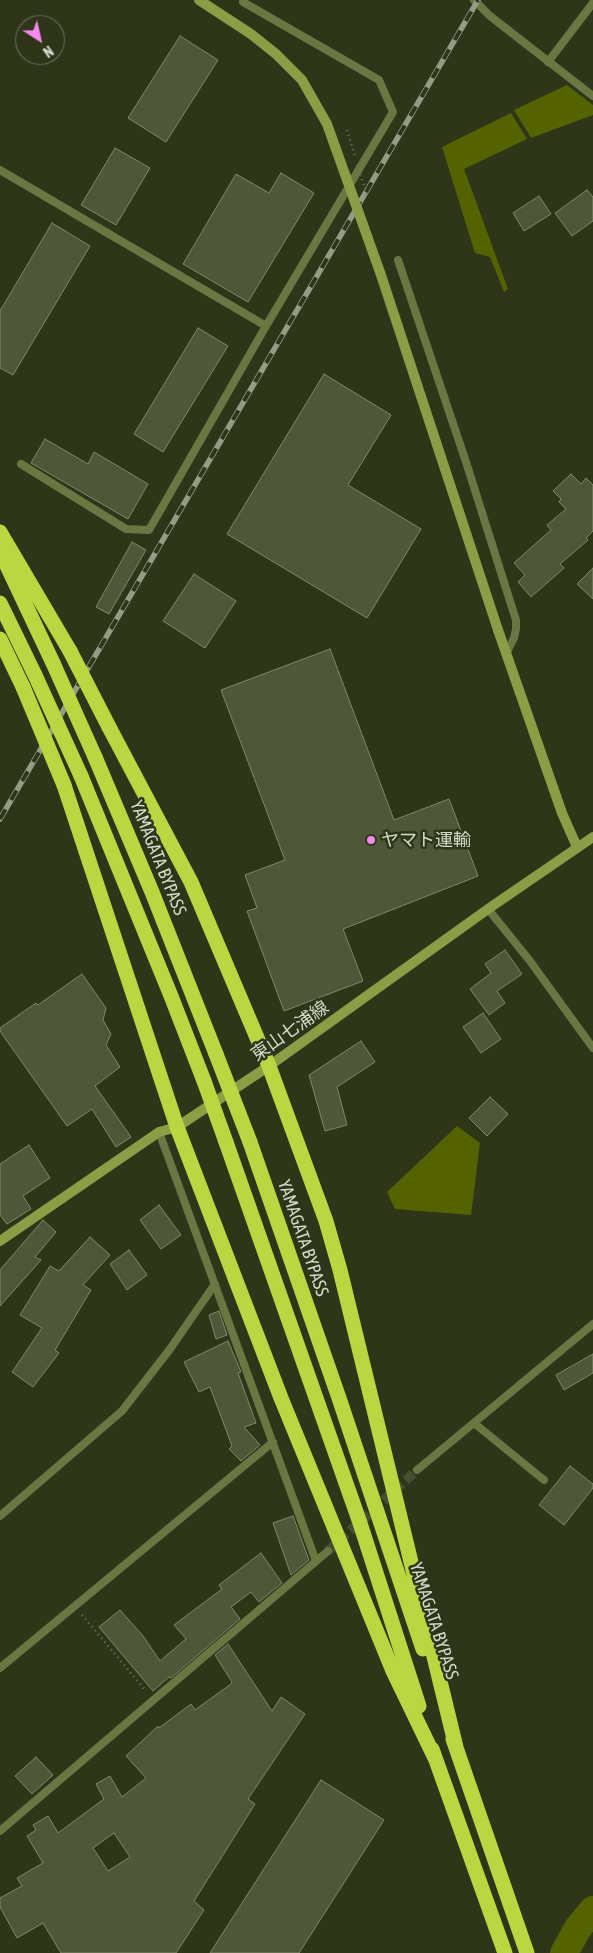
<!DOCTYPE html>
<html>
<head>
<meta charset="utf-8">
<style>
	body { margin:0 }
	#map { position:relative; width:593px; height:1953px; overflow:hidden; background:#2e3519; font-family:"Asap Condensed",sans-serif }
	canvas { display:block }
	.north { position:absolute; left:15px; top:15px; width:50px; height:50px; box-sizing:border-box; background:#2e3519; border:1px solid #71775f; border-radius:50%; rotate:145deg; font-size:14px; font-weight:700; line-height:20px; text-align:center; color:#d5dac9 }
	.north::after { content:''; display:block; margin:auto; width:18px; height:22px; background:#f689ee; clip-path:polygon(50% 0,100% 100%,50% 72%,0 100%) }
</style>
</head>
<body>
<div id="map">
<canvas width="593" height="1953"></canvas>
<div class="north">N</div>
</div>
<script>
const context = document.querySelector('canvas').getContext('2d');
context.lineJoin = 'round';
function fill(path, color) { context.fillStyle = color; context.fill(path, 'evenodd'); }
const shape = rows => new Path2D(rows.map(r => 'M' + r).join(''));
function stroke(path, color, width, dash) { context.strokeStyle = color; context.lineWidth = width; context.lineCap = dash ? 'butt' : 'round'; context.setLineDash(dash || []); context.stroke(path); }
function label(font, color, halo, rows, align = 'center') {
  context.font = font + ' "Asap Condensed","Noto Sans JP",sans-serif'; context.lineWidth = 5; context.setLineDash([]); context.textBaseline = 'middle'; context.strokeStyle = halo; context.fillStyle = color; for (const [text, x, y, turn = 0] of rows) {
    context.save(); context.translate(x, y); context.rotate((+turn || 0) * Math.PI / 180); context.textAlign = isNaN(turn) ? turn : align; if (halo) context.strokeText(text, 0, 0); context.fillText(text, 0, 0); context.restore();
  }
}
fill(shape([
	[567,85,593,105,593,115,531,138,514,110],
	[511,113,527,139,464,169,508,289,504,292,490,257,475,253,442,147],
	[457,1126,480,1143,471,1215,395,1209,387,1192]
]), '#546300');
stroke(shape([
	[564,1953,578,1928,593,1910]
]), '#546300', 28);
const building = shape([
	[180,36,218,60,166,142,128,118,180,36],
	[115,148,150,168,116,225,81,205,115,148],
	[281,173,314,193,248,302,183,264,236,174,269,193,281,173],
	[587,190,593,197,593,221,572,236,555,213,587,190],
	[539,196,551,214,524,231,513,213,539,196],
	[52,223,90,246,13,375,0,368,0,311,52,223],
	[198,328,228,346,163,452,134,434,198,328],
	[324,374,391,415,348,485,421,529,367,618,227,534,324,374],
	[45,439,88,464,94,452,148,484,128,519,31,463,45,439],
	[571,474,581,484,586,478,593,485,593,531,586,538,588,540,560,564,564,568,531,597,518,582,525,575,514,563,551,530,547,525,566,509,559,502,561,499,553,491,571,474],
	[132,542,146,550,109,614,96,607,132,542],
	[593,568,593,599,577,584,593,568],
	[194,574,236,601,205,648,163,621,194,574],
	[330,649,394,820,449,799,478,876,343,929,363,981,284,1011,247,911,257,908,245,875,285,860,221,690,330,649],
	[505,950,522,974,497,991,505,1003,489,1015,470,989,491,973,485,964,505,950],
	[82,974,106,1008,103,1020,111,1034,106,1045,120,1067,95,1086,131,1137,116,1147,92,1109,67,1126,0,1031,0,1028,36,1003,38,1005,82,974],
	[483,1013,501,1039,481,1053,463,1027,483,1013],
	[361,1041,375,1062,337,1087,347,1125,325,1131,309,1075,361,1041],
	[490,1097,508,1114,487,1136,469,1118,490,1097],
	[29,1145,50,1178,23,1196,31,1209,7,1224,0,1215,0,1164,29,1145],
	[159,1205,181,1235,161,1249,140,1220,159,1205],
	[43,1220,56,1232,35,1257,41,1260,0,1306,0,1270,43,1220],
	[90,1237,110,1255,83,1285,91,1290,55,1350,59,1353,33,1387,12,1372,42,1328,20,1315,50,1266,59,1271,90,1237],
	[129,1250,147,1275,127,1290,110,1264,129,1250],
	[219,1311,227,1335,216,1339,209,1315,219,1311],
	[228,1341,241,1372,238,1373,256,1423,244,1427,260,1445,241,1461,229,1449,232,1446,210,1387,199,1392,184,1362,228,1341],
	[593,1354,593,1373,564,1390,556,1375,593,1354],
	[570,1466,593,1484,593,1488,564,1525,539,1505,570,1466],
	[293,1516,309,1560,291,1575,273,1523,293,1516],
	[261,1553,282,1583,259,1602,251,1592,231,1607,240,1619,171,1678,169,1677,153,1691,99,1627,120,1610,143,1636,160,1661,186,1639,174,1625,222,1589,219,1585,261,1553],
	[228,1644,272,1711,281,1697,305,1714,248,1799,255,1804,194,1901,204,1910,176,1953,61,1953,43,1923,17,1938,0,1907,0,1898,22,1886,17,1878,43,1863,27,1836,36,1830,33,1825,48,1816,58,1833,104,1799,96,1784,110,1776,122,1797,146,1778,126,1756,158,1726,159,1728,191,1704,195,1710,231,1684,232,1682,215,1655,228,1644],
	[114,1833,130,1857,108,1871,93,1848,114,1833],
	[36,1757,53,1775,32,1794,15,1776,36,1757],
	[321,1780,384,1820,299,1953,210,1953,321,1780]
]);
fill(building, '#4f5639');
stroke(building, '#81896a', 1);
stroke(shape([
	[328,1551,417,1470]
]), '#474e33', 10, [10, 5]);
stroke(shape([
	[347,130,355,156],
	[82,1615,146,1691]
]), '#717860', 2.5, [1, 4]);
stroke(shape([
	[474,0,490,16,593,96],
	[548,62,593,3],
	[0,170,266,326],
	[398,260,466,462,516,620,516,629,514,638,506,654],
	[21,464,126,529,149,530,266,326,393,112,379,80,243,2,244,0],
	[488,909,530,961,593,1048],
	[159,1132,316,1561],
	[474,1423,544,1480],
	[417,1470,593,1324],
	[0,1516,122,1411,170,1349,215,1284],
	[0,1668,273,1442],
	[0,1831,328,1551]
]), '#6b7742', 8);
stroke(shape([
	[498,630,562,813,577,847],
	[0,1241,159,1132,177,1127,269,1066,488,909,593,837]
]), '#8b9e45', 10);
stroke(shape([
	[0,532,70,651],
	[0,551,53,663],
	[0,603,35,675],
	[0,639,23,687],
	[109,727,191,882,269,1066,326,1221,340,1270,456,1747],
	[95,757,152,892,216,1054],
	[81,776,171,996,204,1081],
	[64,785,177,1127,281,1398,393,1671,435,1758],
	[226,1142,360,1523,419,1706],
	[250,1142,339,1398,423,1649],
	[453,1739,527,1953],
	[432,1749,505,1953]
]), '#bad742', 15);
const rail = shape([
	[0,819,478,0]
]);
stroke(rail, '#959b85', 5.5);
stroke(rail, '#2e3519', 4, [11]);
stroke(shape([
	[357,165,367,194]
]), '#717860', 2.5, [1, 4]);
stroke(shape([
	[199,0,251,34,276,54,302,80,327,124,381,275,498,630]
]), '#8b9e45', 10);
stroke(shape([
	[70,651,109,727],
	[53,663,95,757],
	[35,675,81,776],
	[23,687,64,785],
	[216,1054,250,1142],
	[204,1081,226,1142]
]), '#bad742', 15);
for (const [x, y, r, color] of [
	[371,840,5,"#f689ee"]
]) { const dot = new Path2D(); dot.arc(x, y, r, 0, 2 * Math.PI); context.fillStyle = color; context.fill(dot); stroke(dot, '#2e3519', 2); }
label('18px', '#d5dac9', '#2e3519', [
	["ヤマト運輸",381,840]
], 'left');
label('18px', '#d5dac9', '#2e3519', [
	["YAMAGATA BYPASS",158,858,68],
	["東山七浦線",290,1031,-35],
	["YAMAGATA BYPASS",303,1238,71],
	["YAMAGATA BYPASS",434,1621,72]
]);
</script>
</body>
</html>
